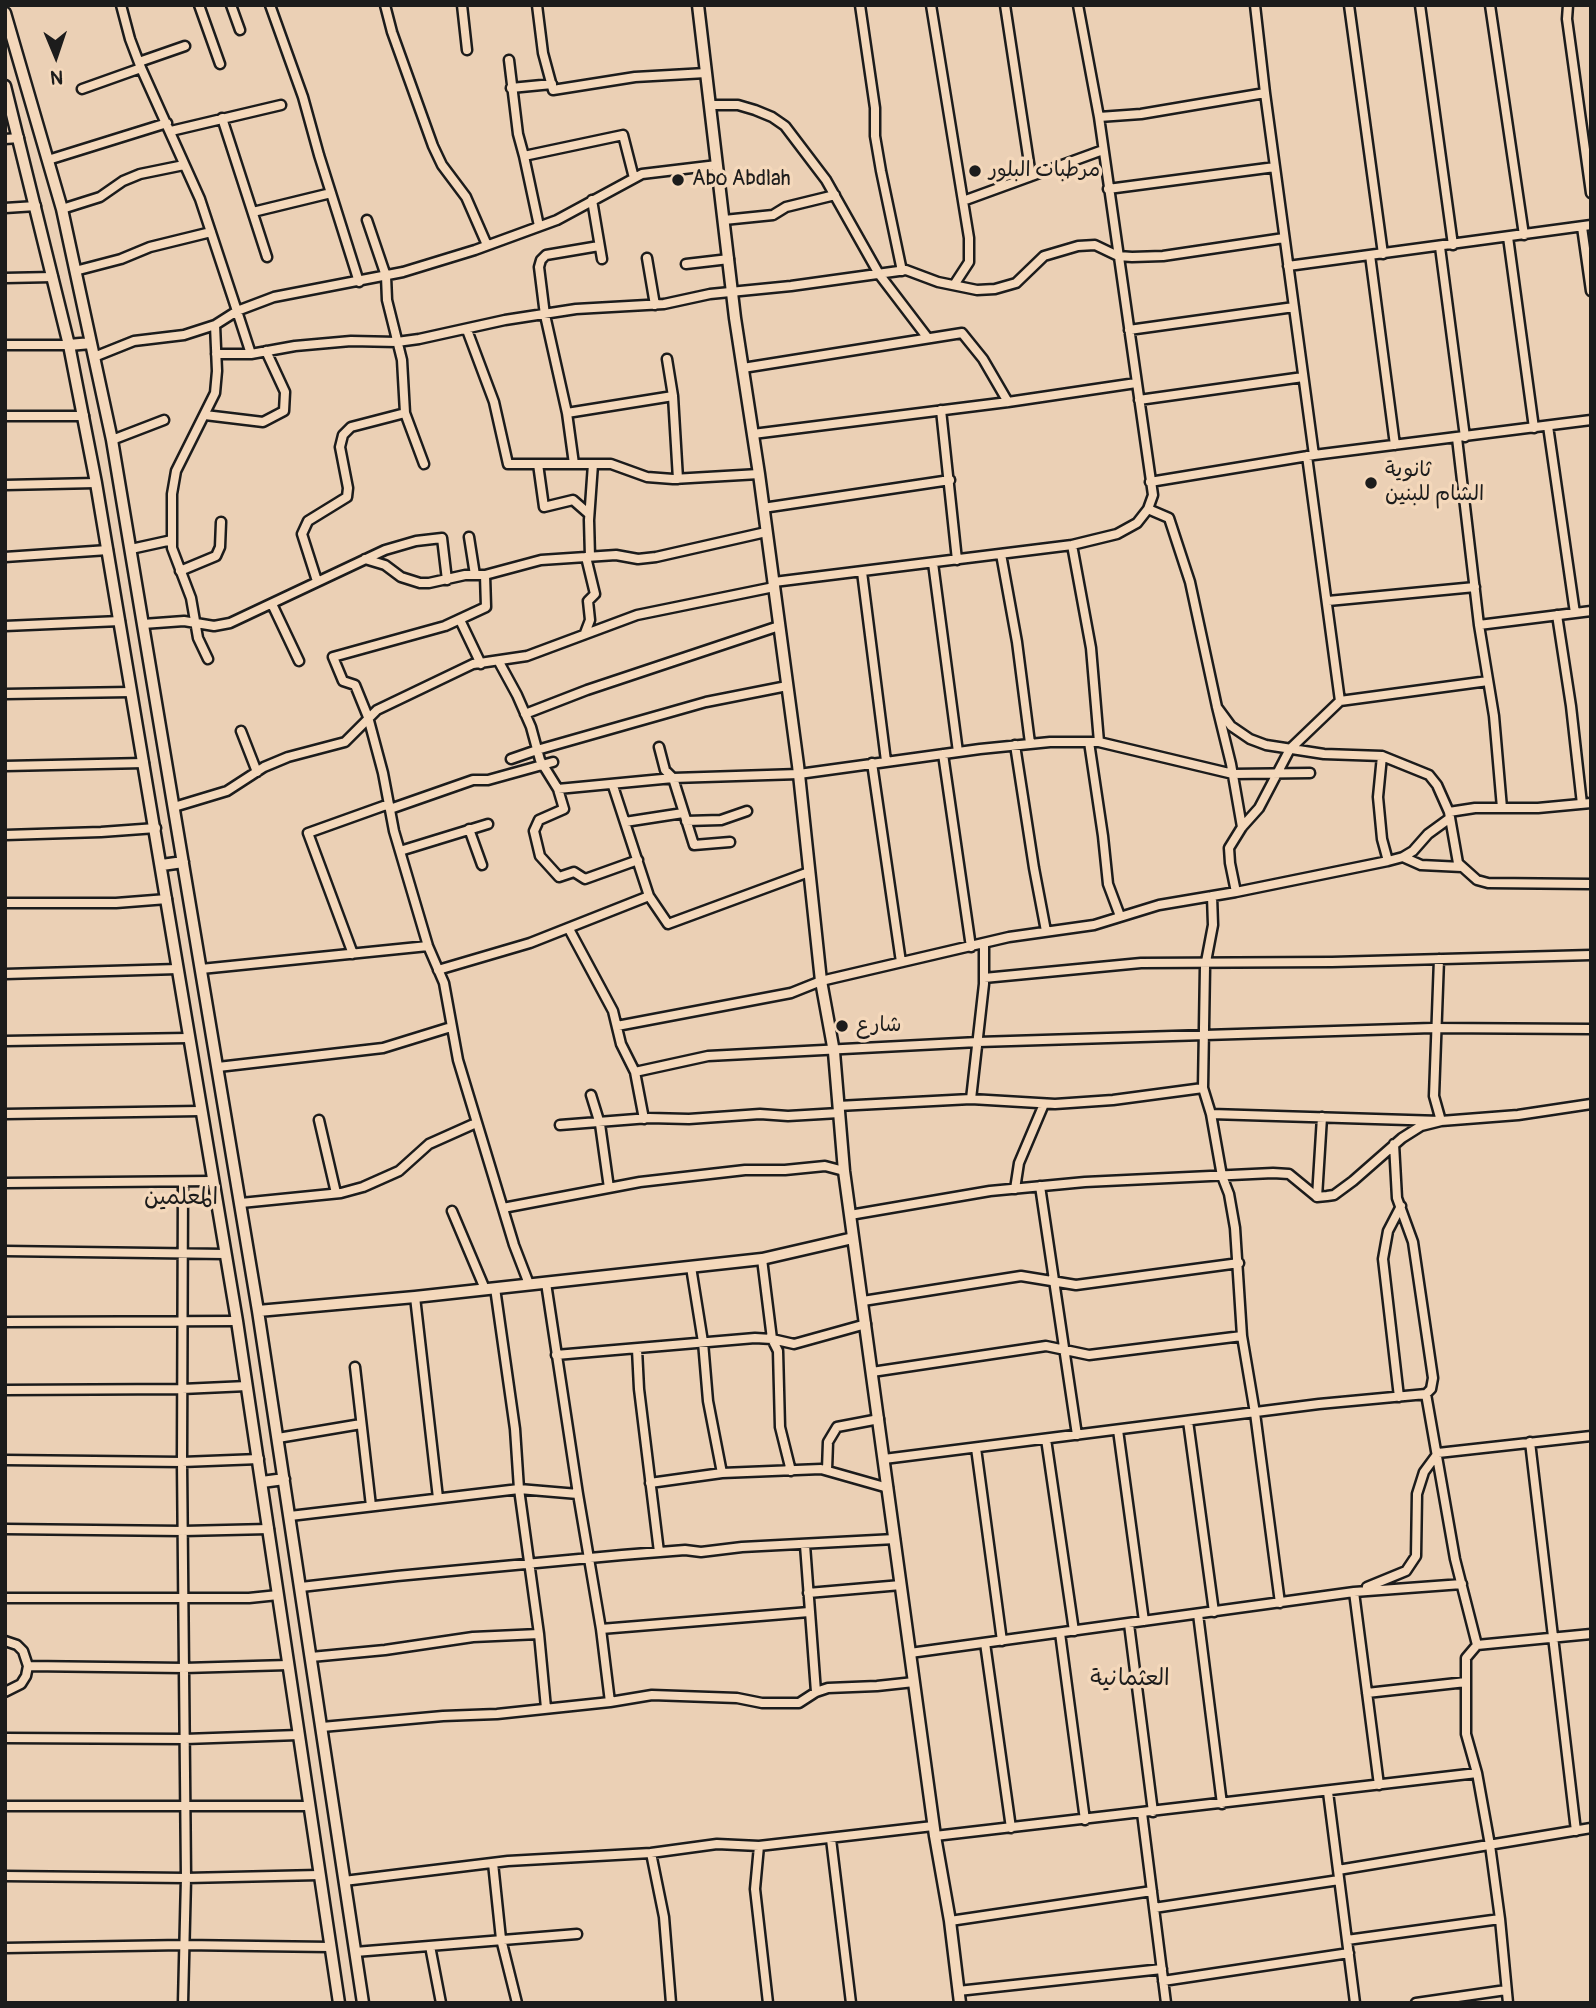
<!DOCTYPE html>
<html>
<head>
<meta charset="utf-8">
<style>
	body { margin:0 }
	#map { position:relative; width:1596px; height:2008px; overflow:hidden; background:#ebd0b5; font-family:Pangolin,sans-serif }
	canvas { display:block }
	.frame { position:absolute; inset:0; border:7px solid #1c1c1c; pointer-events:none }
	.north { position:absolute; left:21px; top:21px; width:70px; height:70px; -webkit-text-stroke:5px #f4d8bb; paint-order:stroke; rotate:178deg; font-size:19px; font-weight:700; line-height:28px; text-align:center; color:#1c1c1c }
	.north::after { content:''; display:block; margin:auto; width:24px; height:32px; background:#1c1c1c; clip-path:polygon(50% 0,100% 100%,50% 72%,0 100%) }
</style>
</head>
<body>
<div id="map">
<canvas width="1596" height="2008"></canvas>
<div class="frame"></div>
<div class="north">N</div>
</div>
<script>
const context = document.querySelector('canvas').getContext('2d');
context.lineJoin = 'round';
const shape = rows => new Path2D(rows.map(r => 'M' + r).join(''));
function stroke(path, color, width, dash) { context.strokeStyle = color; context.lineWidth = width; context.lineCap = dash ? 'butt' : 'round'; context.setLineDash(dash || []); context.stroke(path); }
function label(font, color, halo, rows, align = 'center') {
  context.font = font + ' Pangolin,"Playpen Sans Arabic",sans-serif'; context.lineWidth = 7; context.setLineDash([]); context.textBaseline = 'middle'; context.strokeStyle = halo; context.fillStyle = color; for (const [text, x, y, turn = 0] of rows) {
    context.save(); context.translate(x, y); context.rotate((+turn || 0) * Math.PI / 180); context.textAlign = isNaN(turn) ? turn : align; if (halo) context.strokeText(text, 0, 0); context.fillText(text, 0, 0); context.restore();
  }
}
const minor = shape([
	[121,5,130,39,141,68,200,199,237,311,215,325,217,371,215,393,176,471,172,494,172,548,191,598,198,638,208,659],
	[199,5,220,64],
	[231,5,240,30],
	[270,5,303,97,319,155,359,282],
	[385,5,392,32,433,146,442,165,466,197,487,245],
	[462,5,467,50],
	[537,5,543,53,553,90,635,77,706,73],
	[860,5,875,108,875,136,881,171,902,271],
	[931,5,969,238,969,262,954,285],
	[1005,5,1031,176],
	[1255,5,1265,93,1314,455],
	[1349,5,1383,254],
	[1420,5,1453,245],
	[1490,5,1524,235],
	[1568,5,1567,19,1591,193],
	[509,60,518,134,524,156],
	[139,62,185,46],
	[511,88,552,84],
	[82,89,141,68],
	[710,105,738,105,755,110,772,117,785,126,826,180,879,274,927,337],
	[1099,117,1141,114,1265,93],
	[222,118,267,257],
	[171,131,281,105],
	[5,139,19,138],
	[48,160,167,123],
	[1108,189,1275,167],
	[592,200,602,259],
	[963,201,1103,150],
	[5,208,36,206],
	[62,209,100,197,123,181,140,174,184,165],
	[253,212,331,193],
	[724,220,773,215,786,207,835,195],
	[539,226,524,156,623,135,634,178],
	[1582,227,1591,291],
	[1508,237,1534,428],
	[1440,247,1465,437],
	[1370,255,1395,445],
	[647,258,655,305],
	[686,264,729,259],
	[1288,266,1591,225],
	[75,271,121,259,150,247,211,232],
	[5,278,53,277],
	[467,330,494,402,508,464,611,464,647,477,673,479,759,474],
	[1129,330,1294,307],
	[5,345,69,345],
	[216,354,251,354,295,346,351,341,397,342,419,339,505,320,576,309,664,304,710,294,791,286,906,270,938,282,977,290,995,289,1016,283,1044,256,1078,246,1095,245,1118,256,1132,257,1163,256,1284,238],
	[251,354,237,311,274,297,403,272,475,250,557,220,642,174,717,165],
	[94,357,134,341,184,335,215,325],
	[667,359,673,396],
	[743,368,962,333,983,359,1008,402],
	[1139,400,1303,377],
	[941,410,957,560],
	[405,413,424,464],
	[567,413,545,315,539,267,541,260,546,255,599,246],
	[205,415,263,422,284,411,285,392,266,351],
	[5,416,84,416],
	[1548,426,1575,613],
	[753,434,1008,402,1136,383],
	[1457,438,1479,625,1494,716,1502,808],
	[112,440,164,420],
	[1307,456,1340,701,1488,681],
	[538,464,544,507,573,500,589,514],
	[574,464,567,413,673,396,678,479],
	[1150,482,1314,455,1591,420],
	[5,485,96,483],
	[763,508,950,480],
	[1148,509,1169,518,1190,582,1217,707,1231,764,1242,827],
	[469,537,475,575],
	[1072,545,1091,648,1099,742],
	[131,549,172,540],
	[1001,554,1017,642,1030,743],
	[5,557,108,550],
	[590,557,589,520,593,464],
	[365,559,385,565,401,577,420,583,429,583,465,575,485,575,541,560,616,555,638,559,656,557,766,532],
	[933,563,958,752],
	[180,571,216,556,220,547,221,522],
	[862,572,886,761],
	[485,575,486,607,445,626,333,657,343,681,355,685,368,717,383,773,394,831,428,946,444,983,458,1060,514,1245,529,1284],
	[317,581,302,534,308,521,347,497,348,488,340,447,343,435,351,427,405,413,402,360,387,300,386,276,367,220],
	[774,582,1072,545,1117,534,1137,523,1148,509,1153,495,1099,117,1078,5],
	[1328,601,1475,587],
	[272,604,299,661],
	[1557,615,1571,706,1582,804],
	[460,620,481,664],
	[143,624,184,621,214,626,230,623,385,550,416,541,442,538,447,580],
	[1479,625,1591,611],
	[5,626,120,621],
	[585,633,590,620,588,601,595,594,586,557],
	[499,662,517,695,531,727,540,760,558,789,564,809,539,820,534,831,540,856,559,877,574,872,585,879,638,860],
	[5,694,131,692],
	[1217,707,1231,726,1250,739,1266,745,1324,754,1382,756,1429,775,1437,785,1449,812,1458,863,1477,880,1488,883,1591,884],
	[525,714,587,690,779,626],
	[241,731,257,772],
	[1089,742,1103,836,1108,884,1120,916],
	[1015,745,1034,868,1046,931],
	[659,747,665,770,673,778,694,845,730,842],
	[943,754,971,947],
	[1382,756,1378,797,1382,839,1388,861],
	[511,759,537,750,706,702,787,686],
	[872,763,901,962],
	[5,766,144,763],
	[558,789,673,778,799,774,980,749,1050,742,1099,742,1233,774,1310,773],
	[174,807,227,791,264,767,288,757,345,742,377,710,473,664,527,656,637,615,774,587],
	[390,809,473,780,488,780,553,762],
	[1449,812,1475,808,1538,808,1591,803],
	[686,821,721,820,747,811],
	[625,822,683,813],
	[469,829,482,865],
	[5,835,101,832,156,828],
	[400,851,488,824],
	[1403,857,1421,865,1462,867],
	[1236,892,1230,863,1229,848,1242,827,1259,808,1290,749,1340,701],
	[649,896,668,924,809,872],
	[1212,896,1213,925,1205,967,1203,1088,1211,1114,1222,1176,1229,1194,1235,1228,1242,1336,1255,1413,1280,1603],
	[5,903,116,903,167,899],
	[569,929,613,1011,621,1044,635,1072,644,1119],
	[353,954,308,833,389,804],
	[1439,959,1434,1096,1441,1121],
	[201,969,428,946],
	[438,970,530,943,649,896,613,786],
	[5,974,178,969],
	[984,978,1141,963,1332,962,1591,955],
	[617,1026,791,993,821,981,1009,937,1094,925,1159,905,1236,892,1388,861,1403,857,1413,851,1428,834,1450,818],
	[5,1041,188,1038],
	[218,1067,383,1048,451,1027],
	[635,1072,708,1056,978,1042,1432,1028,1591,1029],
	[591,1095,600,1124,609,1188],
	[971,1099,984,984,984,943],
	[838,1106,971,1099,1055,1104,1113,1100,1203,1088],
	[5,1114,200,1111],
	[1211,1114,1441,1121,1518,1115,1591,1104],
	[319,1120,336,1193],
	[560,1125,649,1118,689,1119,760,1114,788,1116,839,1113],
	[183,1182,182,1462,186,1878,183,2003],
	[5,1183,212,1181],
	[1040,1186,1077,1435],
	[1015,1189,1019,1163,1044,1104],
	[1317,1197,1322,1117],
	[241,1203,341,1193,363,1187,399,1171,429,1144,476,1123],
	[503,1208,640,1182,745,1170,785,1170,825,1166,844,1171],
	[452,1211,485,1289],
	[850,1215,990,1191,1085,1182,1273,1173,1289,1174,1317,1197,1327,1196,1334,1195,1353,1181,1402,1138,1421,1126,1441,1121],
	[5,1251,225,1254],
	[762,1259,772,1339,778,1351,780,1427,791,1471],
	[691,1267,703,1342,708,1401,722,1473],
	[546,1283,578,1494,601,1629,610,1702],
	[495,1288,515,1429,519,1489,539,1634,546,1708],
	[415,1297,438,1498],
	[863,1301,1021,1276,1076,1285,1239,1263],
	[5,1322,237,1321],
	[637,1349,639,1389,659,1552],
	[556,1355,755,1338,772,1339,794,1344,866,1324],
	[355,1367,371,1506],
	[872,1372,1046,1346,1089,1355,1242,1336],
	[5,1390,182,1389,247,1386],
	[1426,1394,1455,1559,1477,1645],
	[1399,1397,1383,1259,1388,1231,1401,1206],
	[1188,1421,1214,1612],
	[1118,1430,1144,1621],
	[278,1438,361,1424],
	[1046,1439,1074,1631],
	[1530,1442,1576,1831],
	[976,1448,1002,1641],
	[884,1459,1319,1404,1426,1394,1431,1389,1433,1378,1413,1242,1397,1198,1394,1144],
	[5,1460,182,1462,259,1459],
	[827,1470,828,1442,837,1427,879,1419],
	[650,1483,722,1473,821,1469,888,1488],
	[290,1516,519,1489,578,1494],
	[5,1529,183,1531,269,1529],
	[805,1545,816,1692],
	[301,1587,397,1576,622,1555,685,1550,701,1552,742,1547,895,1539],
	[1367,1587,1406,1571,1416,1556,1417,1494,1424,1472,1438,1453,1591,1436],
	[1354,1592,1379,1785],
	[808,1593,901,1585],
	[5,1598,249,1598,278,1595],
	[1198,1614,1222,1804],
	[1129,1624,1153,1812],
	[601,1629,809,1612],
	[1060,1633,1085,1820],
	[5,1641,17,1645,23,1651,28,1666,26,1676,21,1684,5,1692],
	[985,1643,1011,1828],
	[910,1653,1354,1592,1462,1584],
	[311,1657,385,1650,473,1637,539,1634],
	[28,1666,184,1668,288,1665],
	[1367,1693,1466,1682],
	[322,1727,443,1716,497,1714,610,1702,652,1695,737,1698,762,1703,799,1703,816,1692,828,1688,877,1686,914,1682],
	[5,1738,185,1739,298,1735],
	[1328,1792,1355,2003],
	[5,1806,308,1806],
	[1142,1813,1166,2003],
	[935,1836,1477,1773],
	[831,1839,851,2003],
	[759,1846,755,1889,768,2003],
	[651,1853,664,1917,671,2003],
	[493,1863,501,1939,517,2003],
	[1338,1870,1591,1828],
	[5,1876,186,1878,319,1875],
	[344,1881,508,1861,651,1853,717,1844,759,1846,933,1826],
	[1154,1908,1339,1880],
	[950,1921,1152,1891],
	[1347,1940,1500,1919],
	[430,1946,441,2003],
	[5,1948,183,1945,330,1947],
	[355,1952,577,1934],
	[1163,1981,1349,1953],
	[958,1991,1162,1969],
	[1416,2003,1506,1990],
	[1508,2003,1500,1919,1490,1845,1477,1773,1466,1734,1466,1658,1477,1645,1591,1634]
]);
const tertiary = shape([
	[698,5,735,318,759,474,798,765,821,981,834,1052,844,1171,935,1836,950,1921,960,2003],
	[5,13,62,209,112,440,258,1311,363,2003],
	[5,86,69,345,96,483,237,1321,339,2003],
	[69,345,91,343],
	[162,865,183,862],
	[258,1311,415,1297,762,1259,853,1238],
	[262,1482,284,1479]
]);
stroke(minor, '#1c1c1c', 13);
stroke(tertiary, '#1c1c1c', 15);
stroke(minor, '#f4d8bb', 8);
stroke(tertiary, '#f4d8bb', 10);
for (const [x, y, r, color] of [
	[975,171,7,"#1c1c1c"],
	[678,180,7,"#1c1c1c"],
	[1371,483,7,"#1c1c1c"],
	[842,1026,7,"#1c1c1c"]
]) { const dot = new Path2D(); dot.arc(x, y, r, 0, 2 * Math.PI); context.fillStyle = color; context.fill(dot); stroke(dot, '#f4d8bb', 2.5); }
label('21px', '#1c1c1c', '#f4d8bb', [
	["مرطبات البلور",989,171],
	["Abo Abdlah",692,180],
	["ثانوية",1385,471],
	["الشام للبنين",1385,495],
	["شارع",856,1026]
], 'left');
label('23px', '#1c1c1c', '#f4d8bb', [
	["المعلمين",181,1198],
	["العثمانية",1130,1679]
]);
</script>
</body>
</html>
